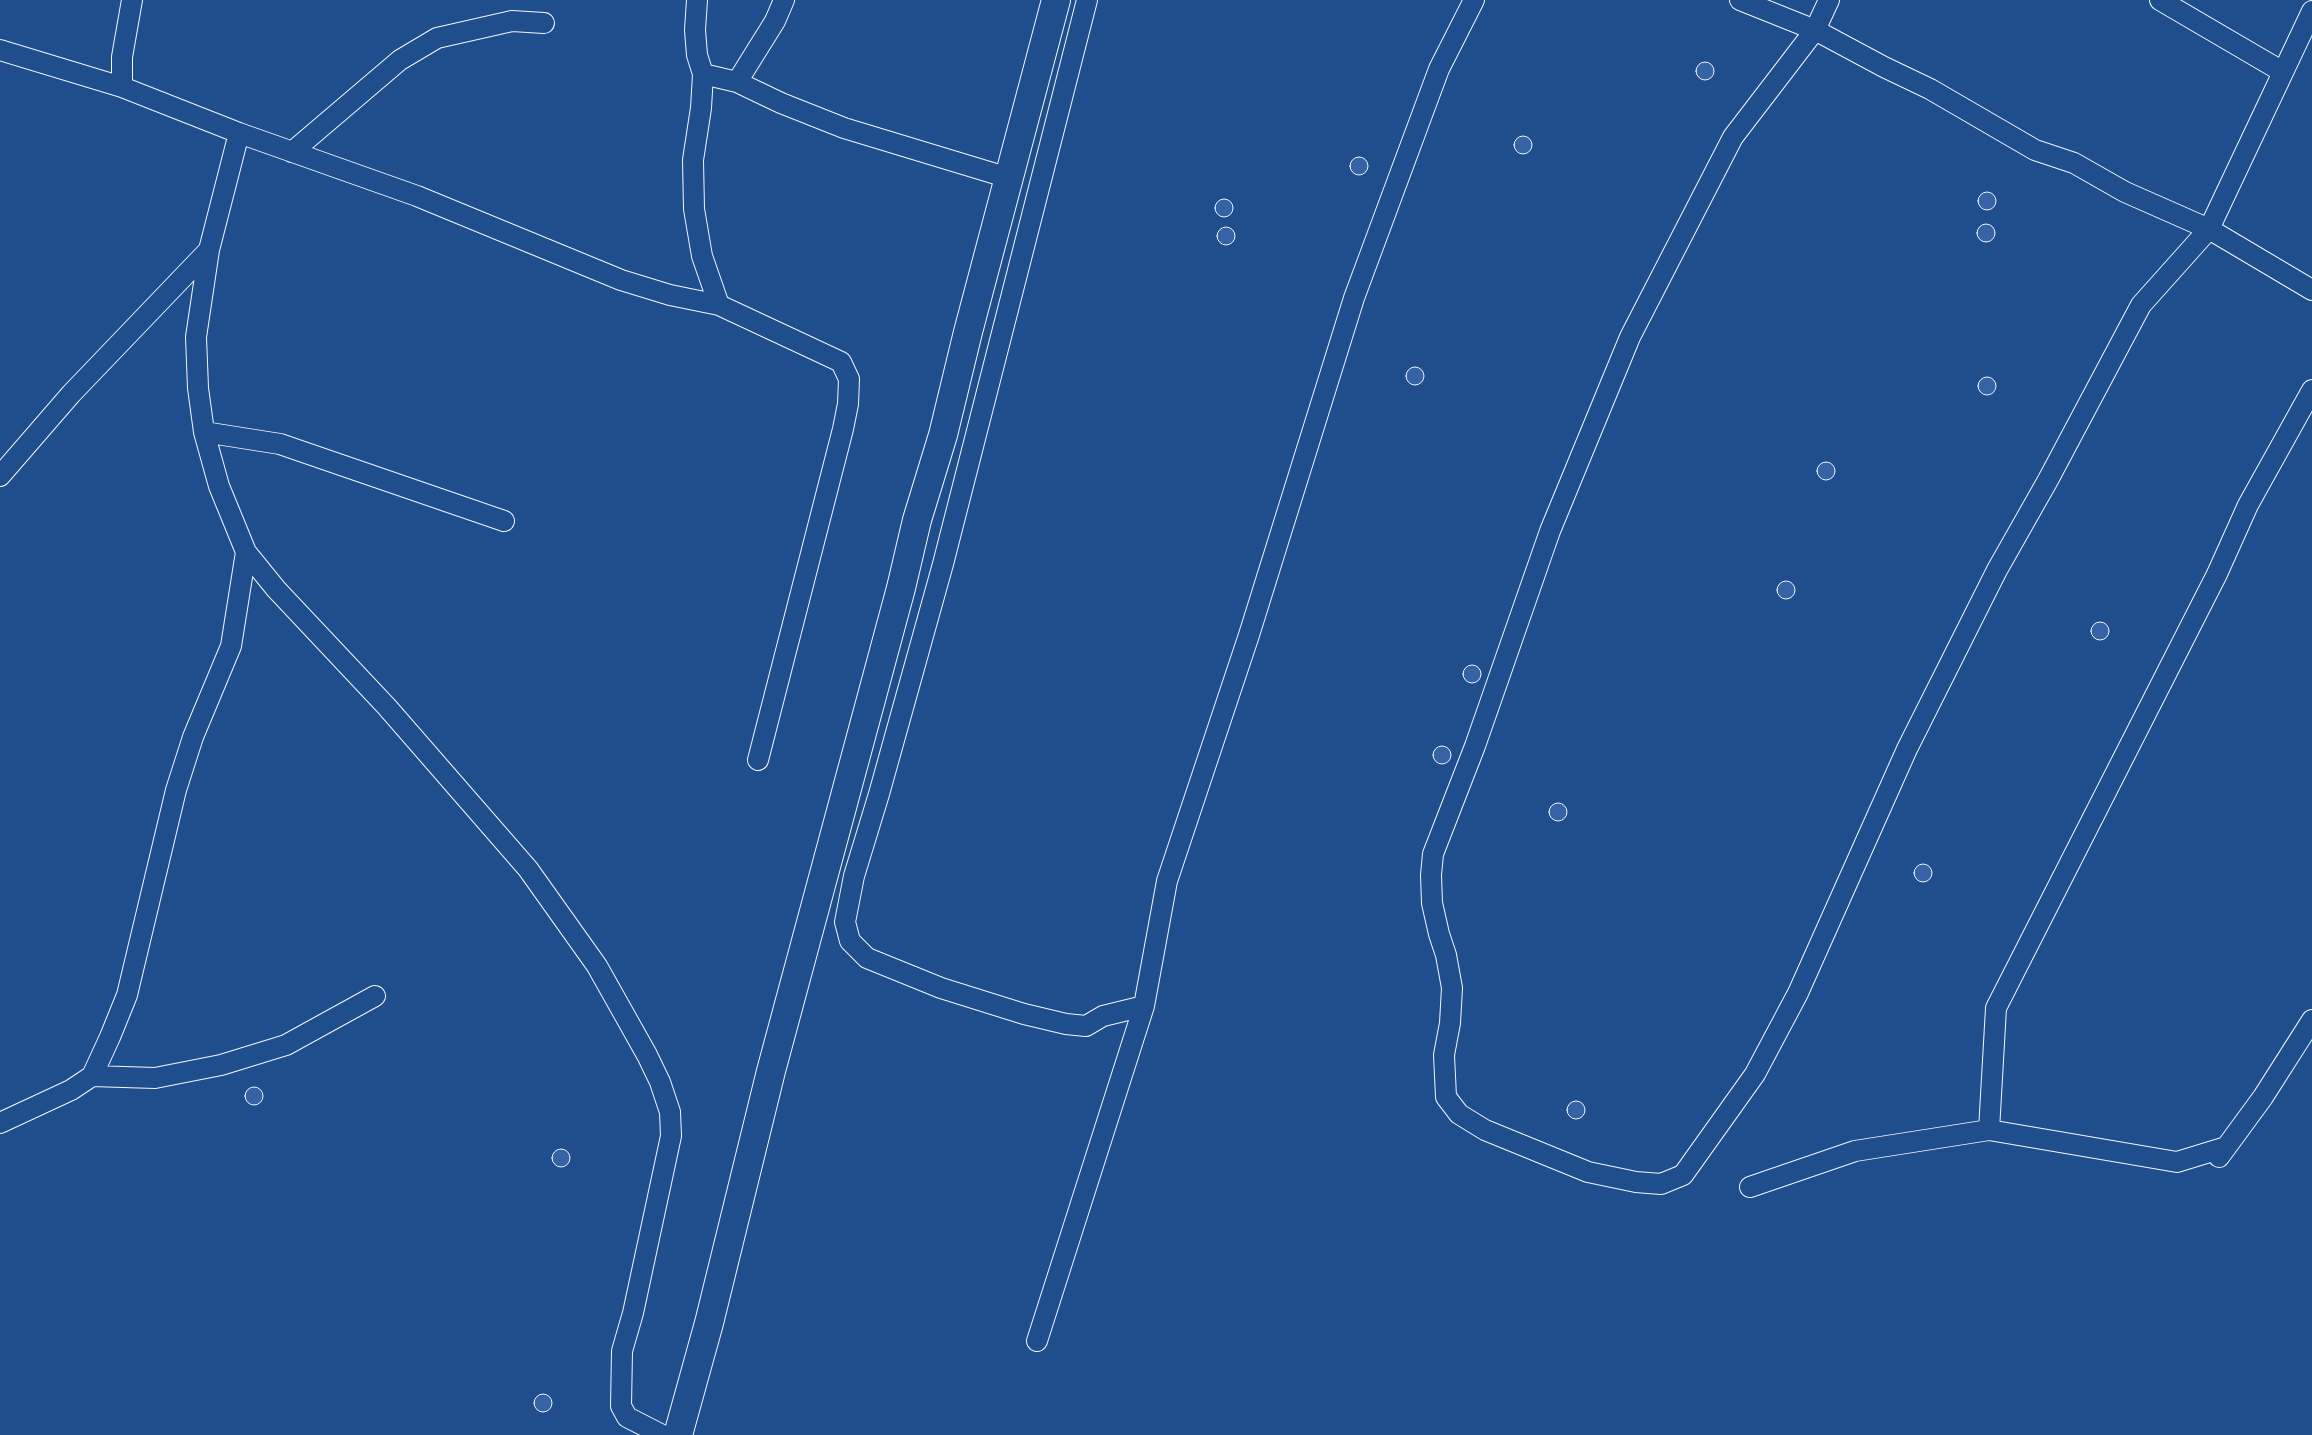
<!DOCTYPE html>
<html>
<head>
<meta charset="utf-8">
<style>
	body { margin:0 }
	canvas { display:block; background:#1f4e8c }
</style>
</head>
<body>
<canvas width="2312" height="1435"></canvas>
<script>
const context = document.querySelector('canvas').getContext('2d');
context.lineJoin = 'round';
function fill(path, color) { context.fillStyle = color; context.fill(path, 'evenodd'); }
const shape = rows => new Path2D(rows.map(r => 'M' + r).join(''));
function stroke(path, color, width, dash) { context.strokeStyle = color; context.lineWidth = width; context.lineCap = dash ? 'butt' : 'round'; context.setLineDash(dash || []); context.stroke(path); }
const building = shape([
	'1696 71a9 9 0 1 1 18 0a9 9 0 1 1-18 0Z',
	'1514 145a9 9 0 1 1 18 0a9 9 0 1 1-18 0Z',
	'1350 166a9 9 0 1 1 18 0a9 9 0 1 1-18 0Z',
	'1978 201a9 9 0 1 1 18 0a9 9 0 1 1-18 0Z',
	'1215 208a9 9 0 1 1 18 0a9 9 0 1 1-18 0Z',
	'1977 233a9 9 0 1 1 18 0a9 9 0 1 1-18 0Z',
	'1217 236a9 9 0 1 1 18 0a9 9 0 1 1-18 0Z',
	'1406 376a9 9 0 1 1 18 0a9 9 0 1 1-18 0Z',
	'1978 386a9 9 0 1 1 18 0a9 9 0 1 1-18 0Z',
	'1817 471a9 9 0 1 1 18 0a9 9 0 1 1-18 0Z',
	'1777 590a9 9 0 1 1 18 0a9 9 0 1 1-18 0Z',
	'2091 631a9 9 0 1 1 18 0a9 9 0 1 1-18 0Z',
	'1463 674a9 9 0 1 1 18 0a9 9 0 1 1-18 0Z',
	'1433 755a9 9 0 1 1 18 0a9 9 0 1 1-18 0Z',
	'1549 812a9 9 0 1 1 18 0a9 9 0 1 1-18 0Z',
	'1914 873a9 9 0 1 1 18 0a9 9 0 1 1-18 0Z',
	'245 1096a9 9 0 1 1 18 0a9 9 0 1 1-18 0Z',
	'1567 1110a9 9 0 1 1 18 0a9 9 0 1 1-18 0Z',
	'552 1158a9 9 0 1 1 18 0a9 9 0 1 1-18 0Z',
	'534 1403a9 9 0 1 1 18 0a9 9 0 1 1-18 0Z'
]);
fill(building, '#3563a3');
stroke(building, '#f2f6ff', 1);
const street = shape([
	[697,0,695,30,697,55,703,74,737,82,781,103,844,128,1009,178],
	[1087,0,943,564,879,794,854,876,845,922,850,941,867,958,941,988,1024,1014,1066,1024,1086,1026,1103,1016,1144,1006,1167,881,1249,635,1354,298,1439,69,1474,0],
	[1740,0,1815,30,1884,67,1930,89,2035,150,2074,163,2125,192,2209,229,2312,290],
	[1829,0,1815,30,1733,137,1630,337,1550,531,1475,746,1433,854,1431,875,1432,903,1439,934,1446,955,1452,988,1450,1023,1444,1055,1446,1097,1459,1114,1485,1130,1588,1172,1636,1182,1661,1184,1683,1175,1755,1074,1798,993,1907,749,1997,570,2048,480,2141,305,2209,229,2312,11],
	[2160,0,2283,72],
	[0,50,122,87,239,133],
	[703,74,701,108,693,160,694,209,702,256,719,305],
	[737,82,775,21,784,0],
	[122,87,122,57,132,0],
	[292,152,400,60,437,38,512,21,544,23],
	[204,432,280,444,504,521],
	[0,476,71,394,209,250],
	[246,552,276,589,387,707,528,869,597,966,647,1055,660,1082,670,1112,671,1136,633,1313,622,1351,621,1406,627,1417,662,1435],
	[92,1076,155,1078,221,1065,286,1045,375,996],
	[0,1123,71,1090,92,1076,110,1037,127,995,176,790,193,737,231,646,246,552,219,486,204,432,198,388,196,337,209,250,239,133,417,196,621,280,670,295,719,305,841,362,849,379,848,404,843,429,758,760],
	[1989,1130,1996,1008,2217,574,2248,505,2312,390],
	[2219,1157,2263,1097,2312,1020],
	[1750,1187,1855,1151,1989,1130,2177,1162,2226,1147],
	[1037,1341,1144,1006]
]);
const secondary = shape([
	[678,1435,709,1323,771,1071,901,588,917,520,943,435,968,332,1056,0]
]);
stroke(street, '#f2f6ff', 22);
stroke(secondary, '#f2f6ff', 30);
stroke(street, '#1f4e8c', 20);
stroke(secondary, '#1f4e8c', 28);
</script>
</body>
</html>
